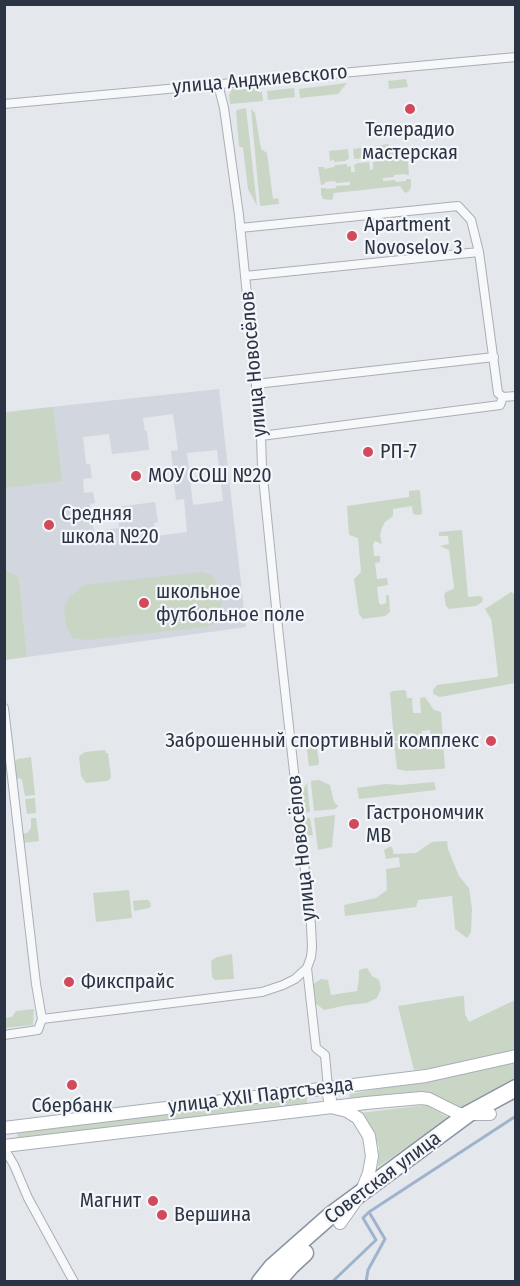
<!DOCTYPE html>
<html>
<head>
<meta charset="utf-8">
<style>
	body { margin:0 }
	#map { position:relative; width:520px; height:1286px; overflow:hidden; background:#e4e7ec; font-family:"Fira Sans Condensed",sans-serif }
	canvas { display:block }
	.frame { position:absolute; inset:0; border:6px solid #2b3445; pointer-events:none }
</style>
</head>
<body>
<div id="map">
<canvas width="520" height="1286"></canvas>
<div class="frame"></div>
</div>
<script>
const context = document.querySelector('canvas').getContext('2d');
context.lineJoin = 'round';
function fill(path, color) { context.fillStyle = color; context.fill(path, 'evenodd'); }
const shape = rows => new Path2D(rows.map(r => 'M' + r).join(''));
function stroke(path, color, width, dash) { context.strokeStyle = color; context.lineWidth = width; context.lineCap = dash ? 'butt' : 'round'; context.setLineDash(dash || []); context.stroke(path); }
function label(font, color, halo, rows, align = 'center') {
  context.font = font + ' "Fira Sans Condensed",sans-serif'; context.lineWidth = 4.5; context.setLineDash([]); context.textBaseline = 'middle'; context.strokeStyle = halo; context.fillStyle = color; for (const [text, x, y, turn = 0] of rows) {
    context.save(); context.translate(x, y); context.rotate((+turn || 0) * Math.PI / 180); context.textAlign = isNaN(turn) ? turn : align; if (halo) context.strokeText(text, 0, 0); context.fillText(text, 0, 0); context.restore();
  }
}
fill(shape([
	[219,389,246,627,27,657,19,579,5,568,4,412],
	[173,414,178,450,171,451,173,469,180,469,182,481,174,483,176,500,184,499,187,532,156,536,154,523,158,522,155,502,117,507,119,528,94,531,90,504,95,503,93,492,84,493,83,479,92,478,90,464,86,464,83,437,109,434,112,454,149,450,147,431,145,431,143,418],
	[217,450,223,501,193,505,187,453]
]), '#d2d6de');
fill(shape([
	[406,79,408,87,389,89,388,81],
	[347,83,338,94,300,98,299,89],
	[255,85,257,86,258,92,262,92,263,101,230,104,229,95,232,89],
	[294,88,295,97,268,100,267,91],
	[246,108,257,206,248,189,243,148,239,146,236,111,237,110],
	[251,109,255,113,261,149,267,153,273,199,278,198,279,204,260,206],
	[388,144,395,156,375,158,372,156,371,147],
	[367,147,368,158,354,159,353,149],
	[348,149,349,159,346,160,346,161,334,162,334,160,330,161,329,151],
	[397,158,405,160,408,162,409,175,406,175,405,174,394,175,394,177,383,178,383,181,395,180,396,182,406,181,406,179,411,179,411,187,409,191,405,193,400,186,334,193,332,200,323,199,321,195,321,188,326,188,326,189,336,188,336,186,350,185,350,182,336,183,335,181,325,182,325,184,321,185,318,167,324,167,324,169,334,167,335,165,347,164,347,167,351,166,351,172,355,172,354,165,358,163,369,162,370,170,373,169,373,162],
	[53,407,62,481,5,488,5,413],
	[420,490,422,514,418,515,413,514,412,506,393,509,393,516,385,522,382,528,380,535,382,544,375,541,373,544,374,555,375,556,380,556,380,562,375,563,377,579,387,578,388,585,377,587,379,603,381,605,386,603,386,595,389,595,390,612,385,616,363,619,359,614,354,579,361,572,358,538,349,535,347,506,409,497,409,491],
	[462,530,468,597,480,596,483,598,482,602,476,606,449,609,446,606,444,595,446,592,453,589,454,586,449,550,440,546,449,544,448,536,439,536,439,532],
	[4,568,19,578,27,657,5,660],
	[202,572,212,575,220,590,222,611,218,623,204,627,88,640,73,638,66,626,64,608,68,599,83,585],
	[511,592,516,595,515,683,440,697,433,694,433,690,437,685,497,677,498,675,492,625,491,619,485,609],
	[404,690,406,691,407,698,412,698,413,713,421,713,420,698,425,697,434,710,441,712,445,768,442,769,406,771,397,769,394,743,404,743,405,749,414,748,413,742,424,741,424,744,432,743,430,730,422,731,422,736,413,737,412,733,404,734,404,740,394,741,390,693,392,691],
	[316,742,319,762,318,765,309,766,306,743],
	[105,750,106,753,108,753,111,776,110,779,107,781,86,783,81,776,79,756,85,752],
	[31,757,35,795,25,796,22,780,20,778,16,779,14,762,18,759],
	[319,780,330,785,334,802,338,806,335,809,314,811,311,783,311,781],
	[434,782,436,790,359,799,357,788,385,784,401,785],
	[307,783,310,812,303,813,301,797,302,791],
	[35,798,36,813,27,814,25,799],
	[335,815,332,847,318,850,314,818],
	[303,817,310,818,313,835,306,836],
	[31,818,36,818,39,841,22,843,21,834,27,833,31,828],
	[447,841,448,849,459,876,469,888,472,909,471,932,467,938,455,929,452,896,418,900,416,907,345,916,344,905,376,898,387,890,386,869,400,867,399,857,386,859,384,850,389,847,392,847,394,854,416,853,432,842],
	[129,890,132,918,96,922,93,893],
	[144,900,148,900,150,902,151,906,149,908,134,911,133,901],
	[232,954,234,979,215,980,212,977,211,961,217,957],
	[367,968,372,976,379,980,381,989,377,998,367,1003,348,1005,324,1010,315,1003,312,985,321,979,328,980,331,995,357,991,359,979,359,970],
	[460,996,464,996,465,1014,469,1022,515,1000,515,1051,435,1068,414,1070,398,1006],
	[34,1009,33,1025,5,1028,5,1018,12,1017,16,1011],
	[515,1063,515,1079,462,1108,427,1092,349,1098,350,1094],
	[307,1097,307,1104,18,1142,17,1132],
	[426,1105,449,1118,378,1167,379,1147,371,1128,359,1113]
]), '#c9d6c5');
stroke(shape([
	[332,1282,376,1240,363,1218,369,1212,516,1116],
	[366,1282,368,1270,385,1239,369,1212]
]), '#9fb4cc', 3);
const street = shape([
	[4,104,516,57],
	[240,228,458,206,471,220,479,252,245,276],
	[479,252,498,393,503,397,516,396],
	[256,384,494,357],
	[261,436,500,405,503,397],
	[4,708,36,984,42,1019],
	[307,968,316,1048,325,1055,328,1088],
	[4,1035,38,1030,42,1019,262,992,283,985,295,979,307,968,311,957,312,947,311,925,279,637,262,467,261,436,239,215,224,108,218,84],
	[4,1148,14,1165,28,1198,74,1282]
]);
const secondary = shape([
	[328,1088,331,1107,347,1111,358,1118,369,1136,372,1156,369,1173,361,1193,340,1223],
	[4,1128,426,1076,516,1056],
	[4,1146,366,1103,421,1098,429,1099,459,1114,490,1114]
]);
const highway = shape([
	[260,1282,272,1267,331,1215,468,1114,516,1088],
	[277,1282,291,1266,305,1253]
]);
stroke(street, '#a9aeb7', 10);
stroke(secondary, '#a9aeb7', 14);
stroke(highway, '#8b94a3', 19);
stroke(street, '#f7f8fa', 8);
stroke(secondary, '#fff', 12);
stroke(highway, '#fff', 16);
for (const [x, y, r, color] of [
	[410,109,6,"#d1495b"],
	[352,236,6,"#d1495b"],
	[368,452,6,"#d1495b"],
	[136,476,6,"#d1495b"],
	[49,525,6,"#d1495b"],
	[144,603,6,"#d1495b"],
	[491,741,6,"#d1495b"],
	[354,824,6,"#d1495b"],
	[69,982,6,"#d1495b"],
	[72,1085,6,"#d1495b"],
	[153,1201,6,"#d1495b"],
	[162,1215,6,"#d1495b"]
]) { const dot = new Path2D(); dot.arc(x, y, r, 0, 2 * Math.PI); context.fillStyle = color; context.fill(dot); stroke(dot, '#f4f6f9', 2); }
label('20px', '#2b3445', '#f4f6f9', [
	["улица Анджиевского",260,80,-5],
	["улица Новосёлов",254,364,-95],
	["улица Новосёлов",302,848,-96],
	["улица XXII Партсъезда",261,1096,-7],
	["Советская улица",383,1178,-37]
]);
label('20px', '#2b3445', '#f4f6f9', [
	["Телерадио",410,130,"center"],
	["мастерская",410,153,"center"],
	["Apartment",364,225],
	["Novoselov 3",364,248],
	["РП-7",380,452],
	["МОУ СОШ №20",148,476],
	["Средняя",61,514],
	["школа №20",61,537],
	["школьное",156,592],
	["футбольное поле",156,615],
	["Заброшенный спортивный комплекс",479,741,"right"],
	["Гастрономчик",366,813],
	["МВ",366,836],
	["Фикспрайс",81,982],
	["Сбербанк",72,1106,"center"],
	["Магнит",141,1201,"right"],
	["Вершина",174,1215]
], 'left');
</script>
</body>
</html>
